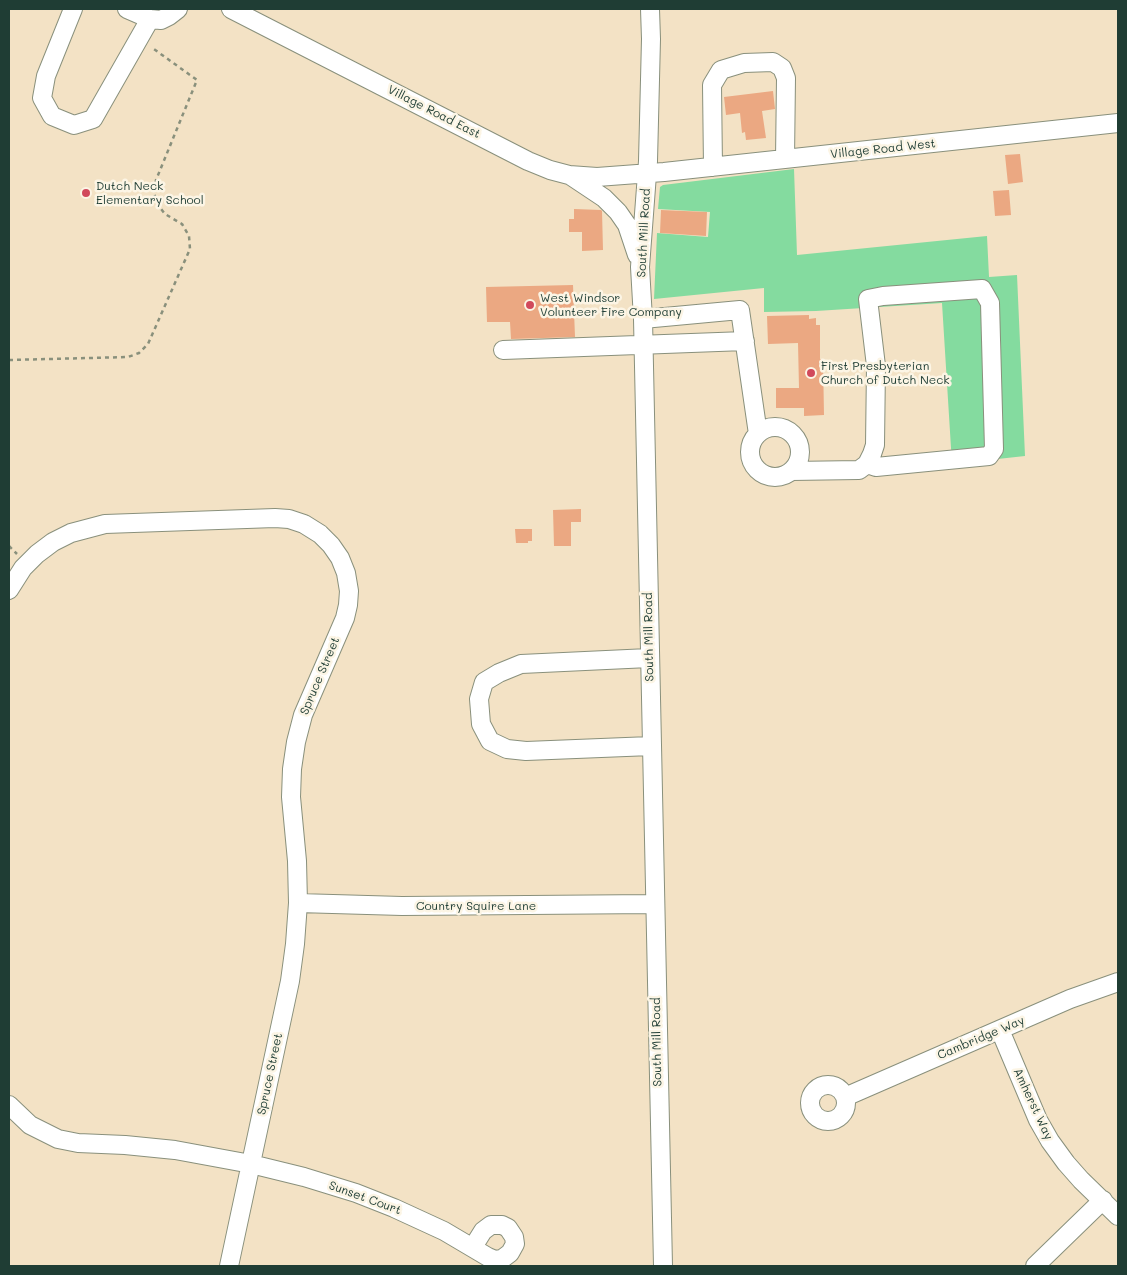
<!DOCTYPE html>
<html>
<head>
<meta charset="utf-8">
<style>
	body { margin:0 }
	#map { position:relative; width:1127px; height:1275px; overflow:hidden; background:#f3e2c5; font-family:Mali,sans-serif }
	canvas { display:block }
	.frame { position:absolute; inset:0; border:10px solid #1f3d34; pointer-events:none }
</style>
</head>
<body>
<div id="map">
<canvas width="1127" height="1275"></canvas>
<div class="frame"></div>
</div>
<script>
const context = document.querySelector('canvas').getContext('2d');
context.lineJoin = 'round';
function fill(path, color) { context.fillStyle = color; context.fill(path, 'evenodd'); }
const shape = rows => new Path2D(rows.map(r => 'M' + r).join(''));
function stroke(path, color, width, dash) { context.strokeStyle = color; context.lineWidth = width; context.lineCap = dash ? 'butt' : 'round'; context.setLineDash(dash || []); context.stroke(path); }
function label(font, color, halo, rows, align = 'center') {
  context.font = font + ' Mali,sans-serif'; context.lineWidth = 5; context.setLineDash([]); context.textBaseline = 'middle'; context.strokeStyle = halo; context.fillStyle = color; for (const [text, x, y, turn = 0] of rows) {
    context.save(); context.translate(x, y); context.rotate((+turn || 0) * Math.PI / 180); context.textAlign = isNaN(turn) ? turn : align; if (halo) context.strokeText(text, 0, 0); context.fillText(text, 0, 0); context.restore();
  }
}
fill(shape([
	[794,169,797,255,987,236,989,277,1017,275,1025,456,952,464,942,303,816,311,764,312,764,288,654,299,657,233,708,237,710,212,658,209,660,187,663,185]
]), '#84db9f');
fill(shape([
	[773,91,775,109,762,111,766,138,746,140,745,132,742,133,740,113,726,115,724,97],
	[1020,154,1023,182,1008,184,1005,155],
	[1009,190,1011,215,995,216,993,191],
	[574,209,601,210,602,211,603,250,582,251,582,232,569,232,569,219,574,219],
	[661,210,707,212,706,236,660,233],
	[573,285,575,337,511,339,510,322,487,322,486,287],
	[809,315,809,319,816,318,816,325,820,325,820,359,823,359,824,415,804,416,804,408,776,408,776,388,799,388,798,343,768,344,767,316],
	[581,509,581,522,571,522,571,546,554,546,553,510],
	[515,529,532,529,532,541,528,541,528,543,516,543]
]), '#eba882');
const minor = shape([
	[73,9,46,76,42,98,52,116,74,125,93,119,150,19],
	[127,9,150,19,161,20,169,16,178,9],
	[231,9,528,161,550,170,569,175,597,177,664,172,1118,123],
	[650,9,651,39,648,161,640,267,643,319,663,1266],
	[713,167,712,85,721,70,744,63,773,62,782,68,786,78,785,159],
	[571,176,604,198,618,212,627,225,637,255],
	[643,319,740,310,758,434],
	[503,350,745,341],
	'750 452a25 25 0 1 1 50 0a25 25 0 1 1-50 0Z',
	[791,471,859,470,867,464,872,454,875,445,876,366,868,299,883,296,982,289,990,303,994,449,989,456,876,467,867,464],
	[9,590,23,568,37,554,53,542,71,533,105,524,275,518,289,519,304,524,320,534,331,545,340,558,346,573,349,591,348,605,345,618,303,715,296,742,292,769,291,797,297,861,298,903,295,944,290,981,229,1266],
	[649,658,521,664,499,673,484,682,479,699,481,724,490,741,507,749,526,751,651,746],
	[298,903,402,906,654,904],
	[1000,1030,1038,1120,1050,1141,1066,1163,1081,1180,1118,1216],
	'810 1103a18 18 0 1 1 36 0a18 18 0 1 1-36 0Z',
	[845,1097,1070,999,1118,982],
	[9,1105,30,1125,58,1139,78,1143,125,1145,175,1150,251,1164,304,1177,356,1193,394,1208,444,1231,488,1257,495,1260,502,1259,510,1253,515,1244,514,1237,508,1228,502,1225,491,1225,483,1231,473,1247],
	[1035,1266,1103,1200]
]);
stroke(minor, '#89907c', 20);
stroke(shape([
	[9,360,128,357,139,353,148,344,190,249,189,236,182,224,165,214,158,205,154,193,156,180,197,80,151,47],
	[9,546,17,554]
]), '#89907c', 2.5, [4, 4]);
stroke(minor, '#fff', 18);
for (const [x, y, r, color] of [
	[86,193,5,"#d1495b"],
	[530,305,5,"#d1495b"],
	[811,373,5,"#d1495b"]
]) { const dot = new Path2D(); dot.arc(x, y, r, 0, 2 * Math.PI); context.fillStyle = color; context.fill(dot); stroke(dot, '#fcf5e5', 2); }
label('12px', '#1f3d34', '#fcf5e5', [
	["Village Road East",434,112,27],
	["Village Road West",883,149,-6],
	["South Mill Road",644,233,-87],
	["South Mill Road",649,637,-91],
	["Spruce Street",320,676,-67],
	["Country Squire Lane",476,906],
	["Cambridge Way",981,1038,-23],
	["South Mill Road",657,1042,-91],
	["Spruce Street",270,1074,-78],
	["Amherst Way",1033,1104,65],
	["Sunset Court",365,1198,20]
]);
label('12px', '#1f3d34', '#fcf5e5', [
	["Dutch Neck",96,186],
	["Elementary School",96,200],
	["West Windsor",540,298],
	["Volunteer Fire Company",540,312],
	["First Presbyterian",821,366],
	["Church of Dutch Neck",821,380]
], 'left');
</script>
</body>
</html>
